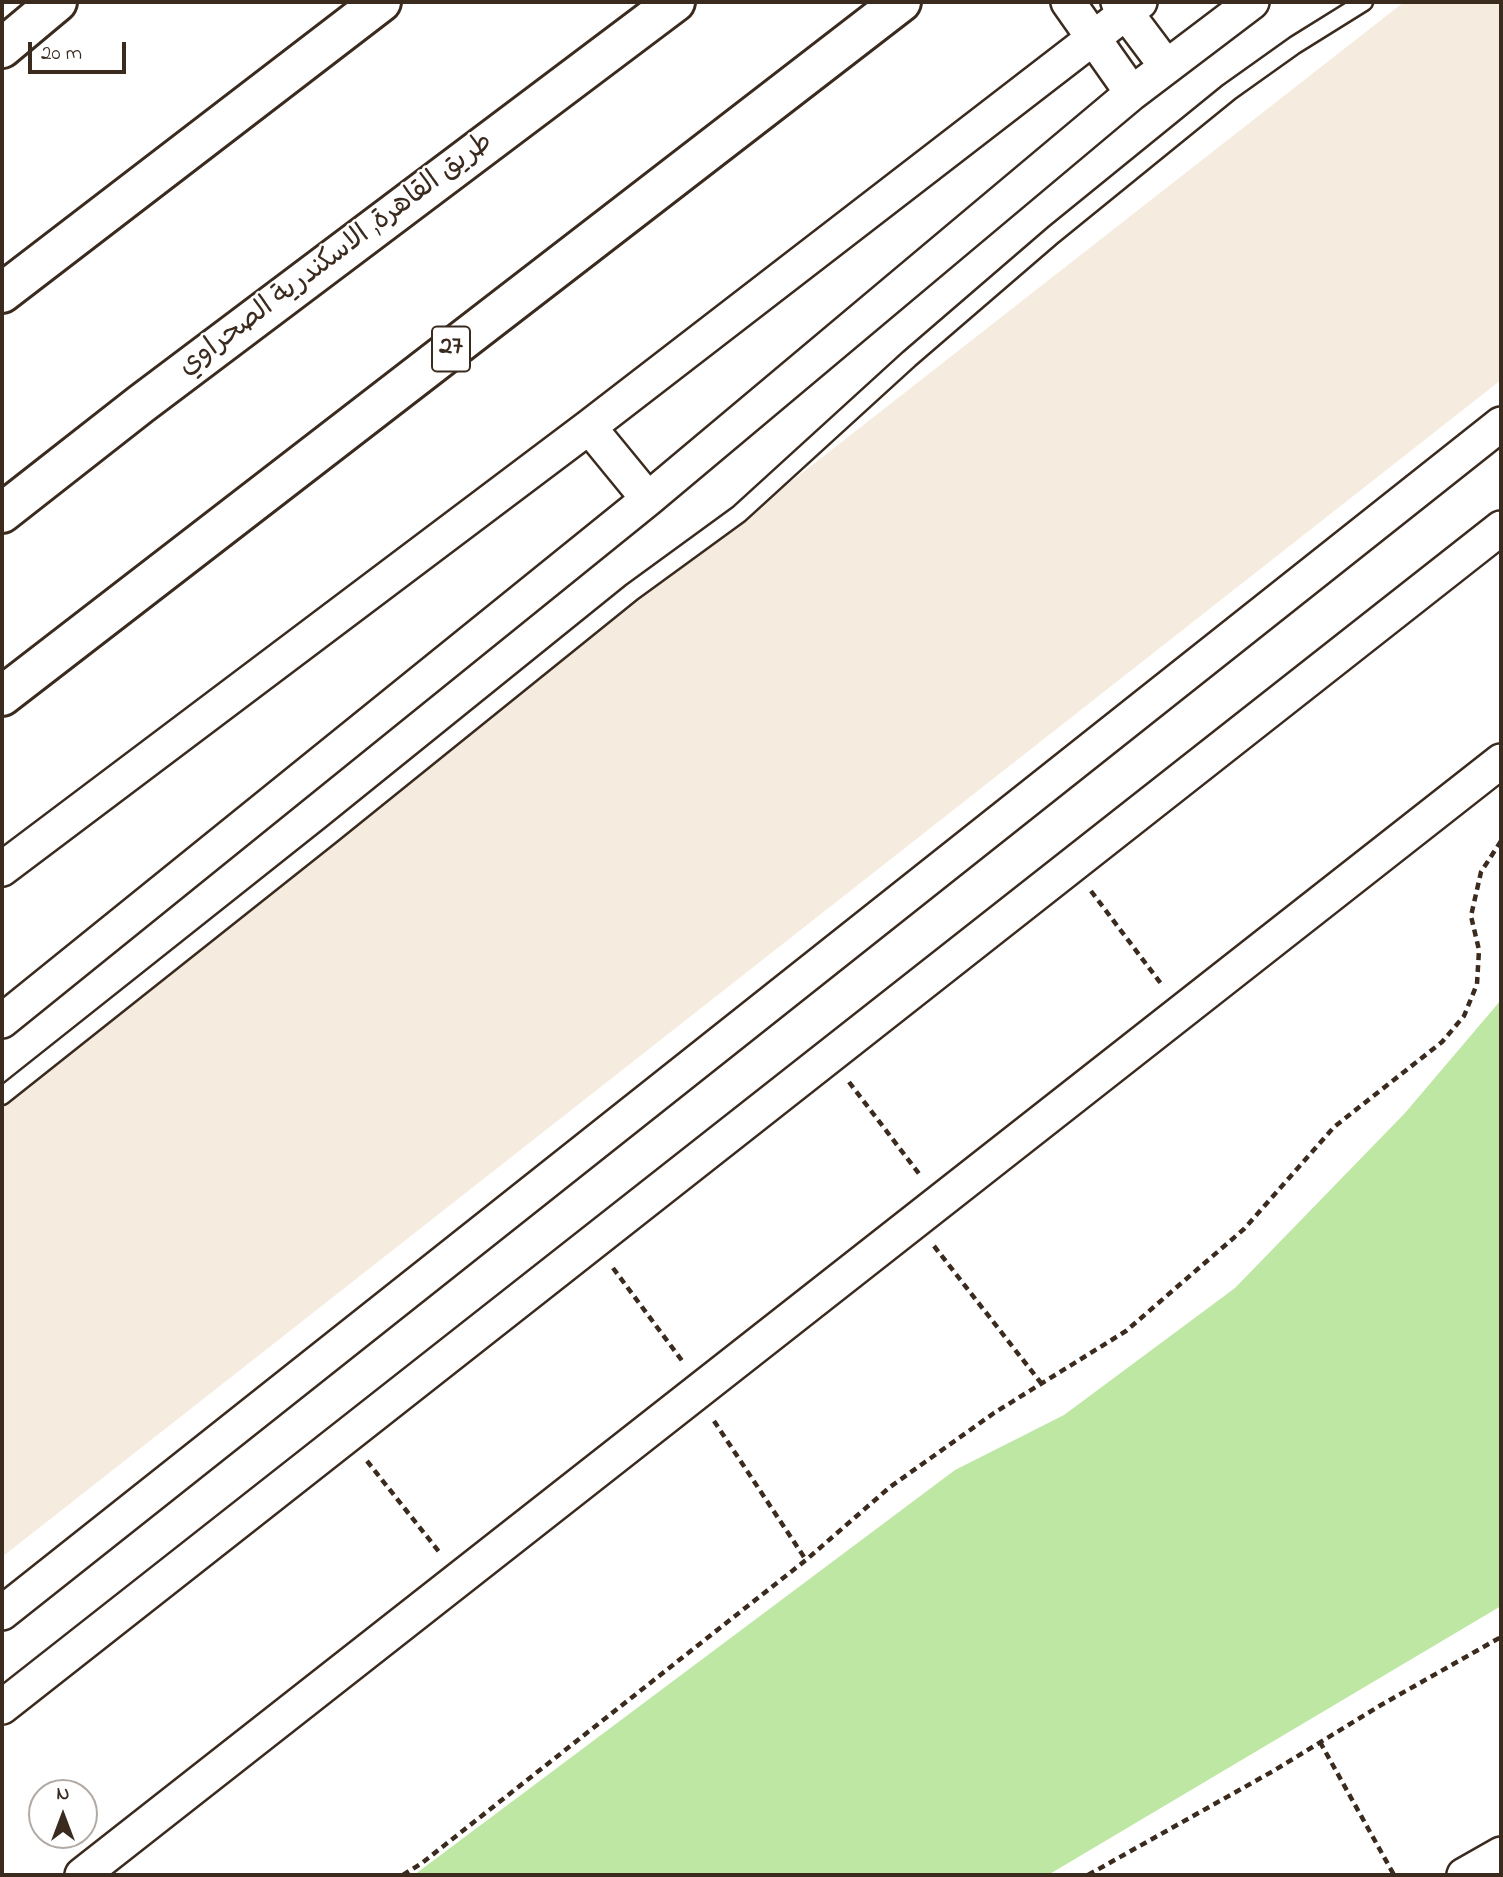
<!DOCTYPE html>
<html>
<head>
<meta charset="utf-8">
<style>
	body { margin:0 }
	#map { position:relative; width:1503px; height:1877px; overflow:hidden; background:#fff; font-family:"Indie Flower",sans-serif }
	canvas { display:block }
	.frame { position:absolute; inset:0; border:4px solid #3b2a1e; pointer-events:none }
	.north { position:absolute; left:28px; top:1779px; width:70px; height:70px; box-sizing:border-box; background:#fff; border:2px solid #b1aaa5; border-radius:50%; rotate:0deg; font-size:19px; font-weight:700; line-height:28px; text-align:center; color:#3b2a1e }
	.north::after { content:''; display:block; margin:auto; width:24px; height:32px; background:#3b2a1e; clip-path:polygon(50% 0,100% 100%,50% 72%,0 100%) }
	.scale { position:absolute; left:28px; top:42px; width:98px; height:32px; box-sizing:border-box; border:4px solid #3b2a1e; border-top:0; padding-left:9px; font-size:21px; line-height:24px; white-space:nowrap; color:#3b2a1e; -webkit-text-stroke:5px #fff; paint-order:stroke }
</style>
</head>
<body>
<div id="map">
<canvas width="1503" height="1877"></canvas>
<div class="frame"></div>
<div class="north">N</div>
<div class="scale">20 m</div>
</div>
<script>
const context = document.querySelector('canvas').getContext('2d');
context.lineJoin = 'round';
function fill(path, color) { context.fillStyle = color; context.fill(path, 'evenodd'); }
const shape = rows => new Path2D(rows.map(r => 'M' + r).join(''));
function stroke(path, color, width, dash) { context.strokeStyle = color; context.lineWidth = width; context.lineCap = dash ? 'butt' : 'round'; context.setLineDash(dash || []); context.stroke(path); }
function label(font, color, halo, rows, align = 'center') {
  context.font = font + ' "Indie Flower","Playpen Sans Arabic",sans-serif'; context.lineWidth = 5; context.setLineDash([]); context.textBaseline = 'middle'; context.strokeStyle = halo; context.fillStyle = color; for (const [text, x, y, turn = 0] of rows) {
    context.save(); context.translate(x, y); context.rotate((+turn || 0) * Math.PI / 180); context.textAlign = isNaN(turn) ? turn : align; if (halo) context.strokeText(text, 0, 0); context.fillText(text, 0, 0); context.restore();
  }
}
fill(shape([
	[1404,2,1501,2,1501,380,2,1557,2,1099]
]), '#f5ebde');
fill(shape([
	[1501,1000,1501,1606,1048,1875,414,1875,955,1470,1064,1415,1235,1288,1405,1113]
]), '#bee7a3');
const service = shape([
	[2,1096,332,834,632,592,739,514,909,359,1053,235,1229,92,1295,45,1364,2]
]);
const minor = shape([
	[1068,2,1132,93],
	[1118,2,1166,66],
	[589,427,648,499],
	[2,869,589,427,1140,2],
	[2,1021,648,499,1132,93,1252,2],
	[2,1613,1501,424],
	[2,1707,1501,528],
	[82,1875,1501,761],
	[1464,1875,1501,1854]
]);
const primary = shape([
	[2,48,57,2],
	[2,696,901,2]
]);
const motorway = shape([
	[2,293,381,2],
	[2,513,141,404,675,2]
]);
stroke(service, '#3b2a1e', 21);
stroke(minor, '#3b2a1e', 38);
stroke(primary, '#3b2a1e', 44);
stroke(motorway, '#3b2a1e', 44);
stroke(shape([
	[1091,891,1162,985],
	[849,1082,920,1175],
	[934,1246,1041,1383],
	[613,1268,683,1362],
	[714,1421,806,1560],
	[367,1461,440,1553],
	[1320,1742,1394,1875],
	[403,1875,422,1863,806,1560,890,1487,994,1413,1126,1331,1244,1229,1334,1127,1442,1042,1464,1016,1477,984,1479,950,1471,916,1481,872,1501,841],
	[1088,1875,1275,1770,1381,1705,1501,1637]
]), '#3b2a1e', 4.5, [7, 5]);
stroke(service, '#fff', 16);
stroke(minor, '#fff', 33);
stroke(primary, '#fff', 38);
stroke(motorway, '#fff', 38);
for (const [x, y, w] of [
	[451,349,38]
]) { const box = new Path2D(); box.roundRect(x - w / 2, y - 22.5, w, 45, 5); context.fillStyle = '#fff'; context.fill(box); stroke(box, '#3b2a1e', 2); }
label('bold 26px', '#3b2a1e', null, [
	["27",451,349]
]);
label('28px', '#3b2a1e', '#fff', [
	["طريق القاهرة, الاسكندرية الصحراوي",337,256,-37]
]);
</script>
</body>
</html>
